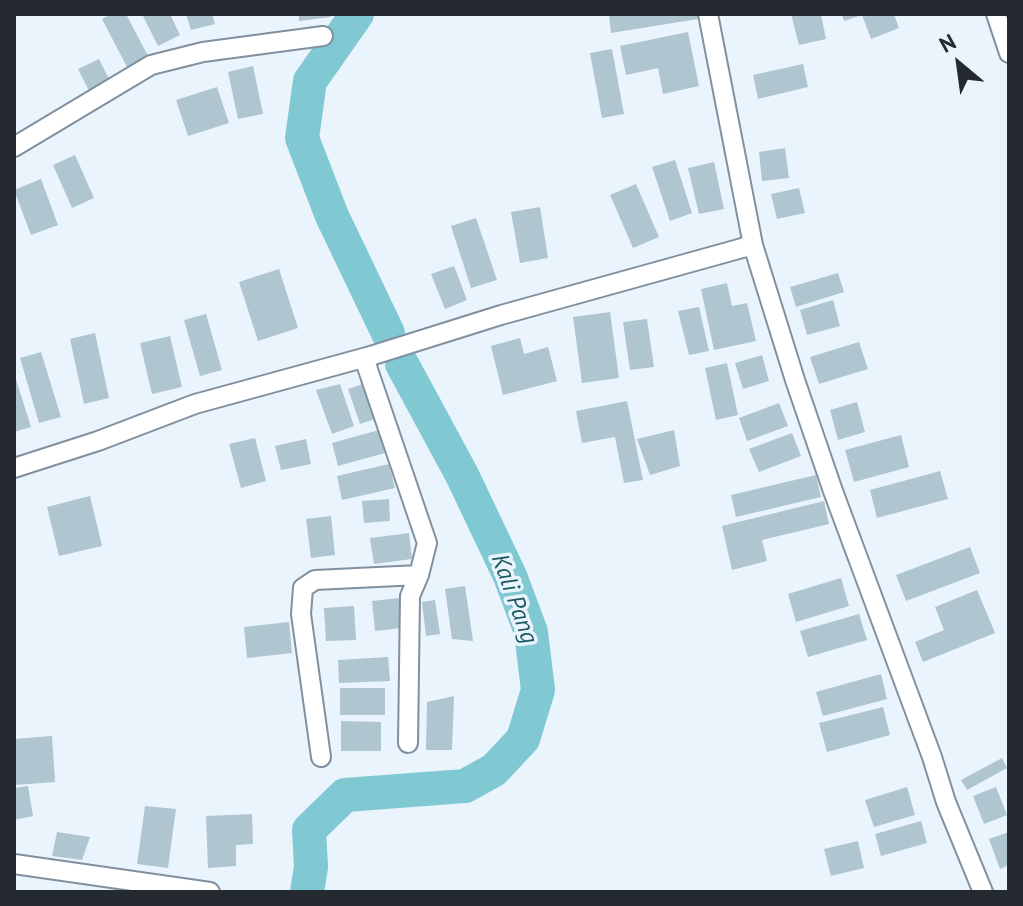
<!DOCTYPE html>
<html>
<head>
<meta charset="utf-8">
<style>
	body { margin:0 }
	#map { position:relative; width:1023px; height:906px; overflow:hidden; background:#eaf4fd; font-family:"PT Sans",sans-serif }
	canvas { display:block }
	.frame { position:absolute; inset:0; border:16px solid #242a30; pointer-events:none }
	.north { position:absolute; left:919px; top:24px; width:80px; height:80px; -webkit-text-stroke:6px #eaf4fd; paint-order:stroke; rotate:331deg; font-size:22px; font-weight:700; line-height:32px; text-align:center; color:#242a30 }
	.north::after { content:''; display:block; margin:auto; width:28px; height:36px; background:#242a30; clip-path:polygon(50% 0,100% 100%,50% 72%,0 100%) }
</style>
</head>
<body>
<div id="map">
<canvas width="1023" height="906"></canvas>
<div class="frame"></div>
<div class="north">N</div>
</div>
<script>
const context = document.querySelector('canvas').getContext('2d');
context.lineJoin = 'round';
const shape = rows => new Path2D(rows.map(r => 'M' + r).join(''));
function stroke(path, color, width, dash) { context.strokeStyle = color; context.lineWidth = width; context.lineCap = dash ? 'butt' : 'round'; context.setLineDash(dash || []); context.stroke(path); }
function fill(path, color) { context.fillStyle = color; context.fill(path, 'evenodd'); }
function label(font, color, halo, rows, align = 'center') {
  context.font = font + ' "PT Sans",sans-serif'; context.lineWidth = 7; context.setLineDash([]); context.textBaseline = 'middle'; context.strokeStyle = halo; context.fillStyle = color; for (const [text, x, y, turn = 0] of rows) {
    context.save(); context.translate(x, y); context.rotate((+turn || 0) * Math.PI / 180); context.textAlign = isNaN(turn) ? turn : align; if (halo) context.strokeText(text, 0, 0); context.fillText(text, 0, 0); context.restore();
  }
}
stroke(shape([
	[357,14,310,81,302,138,332,216,388,333],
	[307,892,311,867,309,830,345,795,465,786,494,770,523,739,538,690,531,632,510,576,462,475,402,364]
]), '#80c9d3', 34);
fill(shape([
	[112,14,126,14,148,56,127,67,102,19],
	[142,14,170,14,180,35,158,46],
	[186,14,212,14,215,24,191,30],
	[299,14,330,14,331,17,299,21],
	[609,14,698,14,698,19,611,33],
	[791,14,821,14,826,39,799,45],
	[842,14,894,14,899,28,871,39,862,15,844,21],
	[688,32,699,86,663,94,658,68,626,75,620,46],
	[612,49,624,114,602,118,590,53],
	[99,59,112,85,91,95,78,69],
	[803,64,808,87,758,99,753,75],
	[253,66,263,114,238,119,228,72],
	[217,87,229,123,188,136,176,100],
	[785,148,789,178,762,181,759,152],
	[75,155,94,198,72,208,53,165],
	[675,160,692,213,670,221,652,167],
	[714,162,724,209,699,214,688,168],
	[41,179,58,225,31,235,14,190],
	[636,184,659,237,633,248,610,195],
	[799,188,805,213,777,219,771,194],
	[540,207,548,258,520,263,511,212],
	[476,218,497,280,471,288,451,226],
	[454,266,467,300,445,309,431,274],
	[279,269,298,328,258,341,239,282],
	[838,273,844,292,796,307,790,287],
	[727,283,732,306,747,303,756,341,714,350,701,289],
	[833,300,840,326,807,335,800,310],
	[699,307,709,351,689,355,678,311],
	[610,312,619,378,582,383,573,317],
	[206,314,222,370,200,376,184,320],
	[647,319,654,367,630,370,623,322],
	[95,333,109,398,84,404,70,339],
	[170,336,182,387,152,394,140,343],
	[520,338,524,354,548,347,557,381,503,395,491,346],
	[859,342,868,369,819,384,810,357],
	[41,352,61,417,39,423,20,358],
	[762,355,769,381,743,389,735,363],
	[727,363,738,415,716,420,705,368],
	[14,373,31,427,14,432],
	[340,384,354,426,332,434,316,390],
	[363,384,375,419,360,424,348,389],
	[627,401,643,480,624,483,615,437,582,443,576,411],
	[857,402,865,432,838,440,830,410],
	[779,403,788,426,747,441,739,418],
	[379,430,385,453,338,466,332,443],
	[674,430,680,466,650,475,637,439],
	[792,433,801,456,759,472,749,449],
	[901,435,909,467,854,482,845,450],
	[255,438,266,481,241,488,229,444],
	[306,439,311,464,281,470,275,446],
	[389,464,395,488,342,500,337,476],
	[940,471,948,499,877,518,870,490],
	[816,475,821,497,736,517,731,495],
	[90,496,102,546,59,556,47,507],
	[389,499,390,521,364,523,362,501],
	[824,501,829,524,762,540,767,561,732,570,722,526],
	[331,516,335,555,311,558,306,519],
	[409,533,412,559,374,564,370,538],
	[970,547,980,573,906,601,896,575],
	[841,578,849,606,796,622,788,594],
	[465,586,473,641,452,639,445,589],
	[977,590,995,633,923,662,915,642,944,630,935,607],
	[400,598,402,628,375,631,372,601],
	[435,600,440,634,426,636,422,602],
	[354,606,356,640,326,641,324,608],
	[859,614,867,640,808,657,800,631],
	[289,622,292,653,247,658,244,627],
	[388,657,390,681,339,683,338,660],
	[881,674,887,699,823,716,816,692],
	[340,688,385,688,385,715,340,715],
	[454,696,452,750,426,750,427,702],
	[883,707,890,735,827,752,819,723],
	[341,721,381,722,381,751,341,751],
	[52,736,55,782,14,785,14,739],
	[1002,758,1007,768,967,790,961,780],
	[28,786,33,816,14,820,14,788],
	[907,787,915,815,874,827,865,800],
	[996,787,1007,815,984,824,973,796],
	[145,806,176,809,168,868,137,864],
	[252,814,253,844,236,845,236,866,208,868,206,816],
	[921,821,927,843,881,856,875,834],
	[57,832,90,837,82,860,52,856],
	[1009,832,1009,865,1000,869,989,839],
	[858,841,864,868,831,876,824,849]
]), '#afc5d0');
const minor = shape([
	[708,14,753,245,744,247],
	[996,14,1009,53],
	[14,147,151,65,203,52,323,36],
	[14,468,98,441,195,404,374,355],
	[408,743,410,596,419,575,427,543,364,358,501,315,753,245,795,380,833,491,932,757,946,802,983,892],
	[321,757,301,614,303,588,315,580,419,575],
	[14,864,210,892]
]);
stroke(minor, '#81909f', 22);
stroke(minor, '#fff', 18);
label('italic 24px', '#1d5b62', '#eaf4fd', [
	["Kali Pang",514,599,70]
]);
</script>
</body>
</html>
